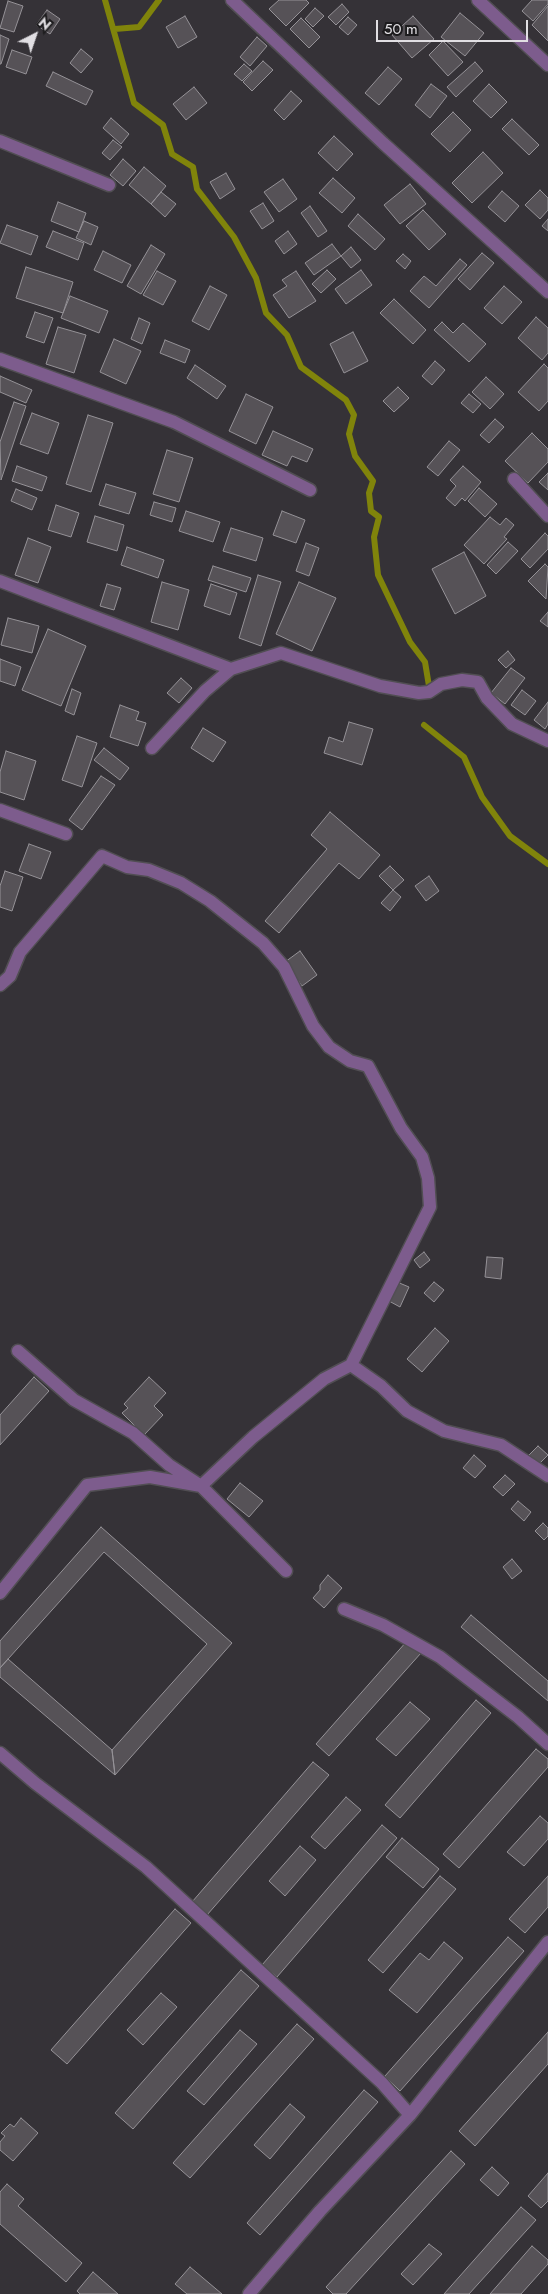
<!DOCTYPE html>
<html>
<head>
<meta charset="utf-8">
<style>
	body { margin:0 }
	#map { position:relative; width:548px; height:2294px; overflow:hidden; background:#353237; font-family:Jost,sans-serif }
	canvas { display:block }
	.north { position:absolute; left:10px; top:10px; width:50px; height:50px; -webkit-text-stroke:4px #1c1b1d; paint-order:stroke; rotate:41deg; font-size:14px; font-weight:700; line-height:20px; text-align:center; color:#e1dfe3 }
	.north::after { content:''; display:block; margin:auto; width:18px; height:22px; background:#e1dfe3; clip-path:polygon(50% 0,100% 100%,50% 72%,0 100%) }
	.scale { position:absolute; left:376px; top:20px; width:152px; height:22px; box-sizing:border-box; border:2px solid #e1dfe3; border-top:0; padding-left:6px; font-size:15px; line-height:18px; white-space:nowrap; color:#e1dfe3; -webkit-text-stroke:4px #1c1b1d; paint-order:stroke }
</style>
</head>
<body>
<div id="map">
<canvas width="548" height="2294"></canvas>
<div class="north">N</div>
<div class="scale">50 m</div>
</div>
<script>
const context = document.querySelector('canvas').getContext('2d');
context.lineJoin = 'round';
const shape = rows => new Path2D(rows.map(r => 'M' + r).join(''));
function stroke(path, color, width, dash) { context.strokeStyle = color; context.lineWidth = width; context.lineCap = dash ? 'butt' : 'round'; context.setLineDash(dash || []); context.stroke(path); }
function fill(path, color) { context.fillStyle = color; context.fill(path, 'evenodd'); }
stroke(shape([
	[105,0,134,103,163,125,172,154,193,167,197,189,234,237,256,278,266,313,287,335,301,367,346,400,354,415,349,434,355,456,373,481,369,493,371,511,379,517,374,537,378,575,410,642,425,662,429,686],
	[115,29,139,27,159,0],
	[424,725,464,757,482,797,510,836,548,864]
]), '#80840b', 6);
const building = shape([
	[279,0,306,0,309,3,286,26,269,9,279,0],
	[532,0,548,0,548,4,533,21,522,11,532,0],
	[8,1,23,6,14,32,0,28,8,1],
	[342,4,349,12,336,25,328,17,342,4],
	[548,6,548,41,532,25,548,6],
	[315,8,324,16,313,27,305,19,315,8],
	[47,10,60,19,50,34,36,25,47,10],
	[460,13,484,33,465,56,441,37,460,13],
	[185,16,197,37,178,48,166,27,185,16],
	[413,16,434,39,412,58,392,35,413,16],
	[348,17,357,25,348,35,339,27,348,17],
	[301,18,320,37,309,48,290,29,301,18],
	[0,35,9,39,1,64,0,64,0,35],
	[257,37,267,46,250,66,240,57,257,37],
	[443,41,463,62,448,76,429,55,443,41],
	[81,49,93,59,81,73,70,63,81,49],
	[12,50,32,57,26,74,6,67,12,50],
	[263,61,273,70,252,91,243,82,263,61],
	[475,62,483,71,456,97,447,87,475,62],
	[244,64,252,71,242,81,234,74,244,64],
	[388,67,402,79,379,105,365,93,388,67],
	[53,72,93,91,86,105,46,86,53,72],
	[431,84,447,96,430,118,415,105,431,84],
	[489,84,507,102,491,118,473,101,489,84],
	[194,87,207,103,186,120,173,104,194,87],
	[291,91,302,101,284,120,274,110,291,91],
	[453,112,471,130,450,152,431,134,453,112],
	[111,118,129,134,121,144,103,128,111,118],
	[512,119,539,145,529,155,502,129,512,119],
	[334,136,353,154,337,171,318,153,334,136],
	[113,140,122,147,110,160,102,153,113,140],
	[483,152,503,173,472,203,452,183,483,152],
	[123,159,136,171,123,186,110,175,123,159],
	[144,167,166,186,151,204,129,185,144,167],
	[226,173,235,189,220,199,210,182,226,173],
	[333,178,355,198,342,213,319,193,333,178],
	[283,179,297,199,279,212,264,192,283,179],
	[410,184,426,204,400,224,384,205,410,184],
	[540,190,548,198,548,210,540,219,525,205,540,190],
	[502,191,519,206,505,222,488,207,502,191],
	[161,192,176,204,165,217,151,204,161,192],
	[58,202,86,213,79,232,51,221,58,202],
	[263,203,274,221,262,229,250,211,263,203],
	[310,206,327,231,318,237,301,213,310,206],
	[423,210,446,234,429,250,406,226,423,210],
	[358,214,385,239,375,250,348,226,358,214],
	[548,219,548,231,542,226,548,219],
	[84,221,98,227,91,245,76,238,84,221],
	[7,225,38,236,31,255,0,243,7,225],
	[53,231,84,243,78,260,46,247,53,231],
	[288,231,297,244,284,254,275,241,288,231],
	[332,244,341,256,314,275,305,263,332,244],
	[151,245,165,254,141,294,127,286,151,245],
	[351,247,361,260,351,268,341,256,351,247],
	[103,251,131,265,122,283,94,270,103,251],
	[482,253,494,263,470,290,458,279,482,253],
	[403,254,411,261,405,269,396,261,403,254],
	[460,259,467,265,429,308,410,291,424,276,436,286,460,259],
	[26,267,73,282,63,313,16,298,26,267],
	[327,270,336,279,321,293,312,284,327,270],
	[361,270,372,285,346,304,335,289,361,270],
	[157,271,176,281,163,305,143,295,157,271],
	[296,271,316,301,289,318,273,295,287,286,282,280,296,271],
	[210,286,227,295,209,330,192,321,210,286],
	[504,286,522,302,502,324,484,308,504,286],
	[70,296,108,311,99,333,61,318,70,296],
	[394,299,426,330,413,344,380,313,394,299],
	[35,312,53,318,44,343,26,337,35,312],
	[536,317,548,328,548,353,542,360,518,338,536,317],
	[139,318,150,323,142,344,131,339,139,318],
	[442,322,453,333,463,323,486,344,469,362,434,330,442,322],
	[58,327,86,335,74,373,46,364,58,327],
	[353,332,368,361,344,373,330,344,353,332],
	[114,339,141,351,126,384,100,372,114,339],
	[165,340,190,350,185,363,160,353,165,340],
	[435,361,445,370,432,385,422,376,435,361],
	[544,364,548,368,548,401,539,411,518,392,544,364],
	[195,365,226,386,217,399,187,378,195,365],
	[0,376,32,390,26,403,0,392,0,376],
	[486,377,504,394,490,409,472,392,486,377],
	[398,387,409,398,394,412,383,401,398,387],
	[246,394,273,407,256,444,229,431,246,394],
	[469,394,481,404,473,413,461,403,469,394],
	[14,402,26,406,1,480,0,442,14,402],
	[32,413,59,423,48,454,20,444,32,413],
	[88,415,113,423,91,492,66,484,88,415],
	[495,419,504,427,489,443,480,435,495,419],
	[273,431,313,449,307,462,292,456,287,466,262,455,273,431],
	[532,433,548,449,548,462,528,483,505,461,532,433],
	[449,441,460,450,438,476,427,467,449,441],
	[167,450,193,458,179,502,153,494,167,450],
	[17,466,47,477,42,491,12,481,17,466],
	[463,466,481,482,465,501,462,498,455,506,446,498,456,486,450,480,463,466],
	[548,473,548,490,539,482,548,473],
	[106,484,136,493,129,514,99,505,106,484],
	[479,488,497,504,485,517,468,501,479,488],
	[16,489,37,498,32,510,11,501,16,489],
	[154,502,176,508,172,522,150,515,154,502],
	[56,505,79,513,71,537,48,530,56,505],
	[186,511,220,522,213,542,179,531,186,511],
	[282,511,305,520,296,543,273,535,282,511],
	[95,516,124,525,117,551,87,542,95,516],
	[490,517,500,525,506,518,514,525,504,537,507,539,484,564,464,545,490,517],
	[231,528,263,538,256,561,223,551,231,528],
	[545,533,548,536,548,549,530,568,521,559,545,533],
	[28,538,51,547,38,583,15,575,28,538],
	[508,542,518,551,496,574,487,565,508,542],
	[306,543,319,548,309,576,296,571,306,543],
	[127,547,164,560,158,578,121,565,127,547],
	[464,552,486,596,455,614,432,569,464,552],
	[545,564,548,567,546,599,528,581,545,564],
	[213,566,251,578,246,592,208,580,213,566],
	[258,575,281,582,261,646,239,638,258,575],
	[162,582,189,590,178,630,151,622,162,582],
	[299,582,336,598,312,651,276,634,299,582],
	[107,584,121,588,114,610,100,606,107,584],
	[211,584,237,593,230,615,204,606,211,584],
	[548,612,548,627,540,621,548,612],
	[8,618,39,626,32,653,1,645,8,618],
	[48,629,86,646,61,706,22,690,48,629],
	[508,651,515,660,506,668,498,660,508,651],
	[0,659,21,667,15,686,0,681,0,659],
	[511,668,525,678,505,704,491,693,511,668],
	[181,678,192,688,179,703,167,693,181,678],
	[72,689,81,693,74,715,65,711,72,689],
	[522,690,536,701,525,715,511,705,522,690],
	[548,702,548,724,545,729,534,720,548,702],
	[120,705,139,712,136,720,146,723,138,746,110,737,120,705],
	[349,722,373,729,362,765,324,753,329,737,343,742,349,722],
	[203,728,226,742,213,762,191,748,203,728],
	[77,736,97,743,82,787,62,780,77,736],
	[104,748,129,768,120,780,94,760,104,748],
	[6,751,36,761,24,800,0,792,0,772,6,751],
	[101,776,115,785,82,830,69,820,101,776],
	[330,812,380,855,359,879,339,863,279,933,265,921,327,849,311,835,330,812],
	[29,844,51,852,41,879,19,871,29,844],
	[390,866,404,880,393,890,379,876,390,866],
	[5,871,23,877,12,911,0,907,0,886,5,871],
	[429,876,439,891,426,901,415,886,429,876],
	[393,890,401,897,390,911,381,903,393,890],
	[300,951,317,975,302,986,285,962,300,951],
	[424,1252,430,1260,420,1268,414,1260,424,1252],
	[487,1257,503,1258,501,1279,485,1277,487,1257],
	[397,1282,409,1287,400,1307,389,1301,397,1282],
	[434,1282,444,1290,434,1302,424,1293,434,1282],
	[435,1328,449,1341,422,1372,407,1359,435,1328],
	[34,1377,49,1391,0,1445,0,1415,34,1377],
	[149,1377,166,1393,154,1406,163,1415,144,1435,122,1413,128,1408,124,1404,149,1377],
	[538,1446,548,1455,536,1467,526,1458,538,1446],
	[474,1455,486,1466,475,1478,463,1468,474,1455],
	[505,1475,515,1484,503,1496,493,1487,505,1475],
	[240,1483,263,1501,249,1517,227,1499,240,1483],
	[518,1501,531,1512,524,1521,511,1509,518,1501],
	[543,1523,548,1528,548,1536,544,1540,535,1531,543,1523],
	[101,1527,232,1643,115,1775,112,1750,207,1644,104,1552,0,1668,0,1641,101,1527],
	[512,1559,522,1571,512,1579,503,1567,512,1559],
	[328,1575,342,1588,324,1608,313,1598,320,1590,320,1585,328,1575],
	[471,1615,548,1681,548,1701,461,1627,471,1615],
	[407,1641,421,1653,329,1756,316,1744,407,1641],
	[8,1659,112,1750,115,1775,0,1677,0,1668,8,1659],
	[476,1700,491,1713,400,1818,385,1805,476,1700],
	[410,1702,430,1719,396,1756,376,1739,410,1702],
	[536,1749,548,1759,548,1767,459,1868,443,1854,536,1749],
	[313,1762,329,1775,207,1915,192,1902,313,1762],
	[346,1797,361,1810,325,1849,311,1837,346,1797],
	[540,1816,548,1823,548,1839,524,1866,507,1852,540,1816],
	[382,1825,397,1838,277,1977,262,1965,382,1825],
	[402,1838,439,1869,423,1888,386,1857,402,1838],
	[300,1846,316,1860,285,1896,269,1881,300,1846],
	[440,1876,456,1889,383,1973,368,1960,440,1876],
	[548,1876,548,1907,525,1933,509,1919,548,1876],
	[175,1909,191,1923,67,2064,51,2050,175,1909],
	[508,1937,524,1951,400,2091,385,2076,508,1937],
	[444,1942,463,1958,417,2013,389,1990,420,1953,429,1960,444,1942],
	[241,1970,259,1986,133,2129,115,2113,241,1970],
	[161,1993,177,2007,143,2045,127,2030,161,1993],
	[297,2024,314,2039,190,2178,173,2163,297,2024],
	[240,2030,257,2044,204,2105,187,2091,240,2030],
	[548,2032,548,2064,475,2146,459,2131,548,2032],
	[364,2090,378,2102,260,2235,247,2223,364,2090],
	[290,2104,305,2117,270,2159,254,2145,290,2104],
	[21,2118,38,2133,13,2161,0,2150,0,2142,5,2136,1,2133,10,2124,14,2127,21,2118],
	[451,2151,465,2164,346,2294,333,2294,326,2287,451,2151],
	[492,2167,509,2183,498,2196,480,2180,492,2167],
	[548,2173,548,2201,541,2208,528,2196,548,2173],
	[7,2184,24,2199,18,2206,82,2263,66,2282,0,2224,0,2192,7,2184],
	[521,2207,536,2220,469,2294,444,2294,521,2207],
	[429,2244,442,2254,413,2285,401,2274,429,2244],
	[532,2246,548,2260,548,2264,521,2294,490,2294,532,2246],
	[190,2267,222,2294,187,2294,175,2284,190,2267],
	[93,2272,118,2294,80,2294,77,2291,93,2272]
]);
fill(building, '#565257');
stroke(building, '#959297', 1);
const street = shape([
	[232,0,383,143,548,292],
	[478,0,548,65],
	[0,141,109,185],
	[0,359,174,422,310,490],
	[514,479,548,516],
	[0,581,231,669,281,653,380,686,419,693,429,692,441,684,462,680,478,682,487,698,512,724,548,741],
	[152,748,205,691,231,669],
	[0,810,66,834],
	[0,985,10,976,20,952,102,856,127,867,149,870,181,883,210,901,263,943,284,967,313,1026,329,1047,350,1061,368,1066,401,1128,422,1157,428,1178,430,1207,351,1365,324,1379,253,1437,201,1486,150,1477,87,1485,0,1593],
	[18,1351,74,1400,133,1433,169,1465,201,1486,286,1571],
	[351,1365,381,1386,407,1411,444,1431,501,1445,548,1476],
	[344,1609,383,1625,440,1657,518,1717,548,1744],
	[0,1753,35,1783,146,1867,382,2083,410,2115],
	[249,2294,320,2211,410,2115,548,1942]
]);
stroke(street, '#514e53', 15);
stroke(street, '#7d5c8d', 12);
</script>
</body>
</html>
